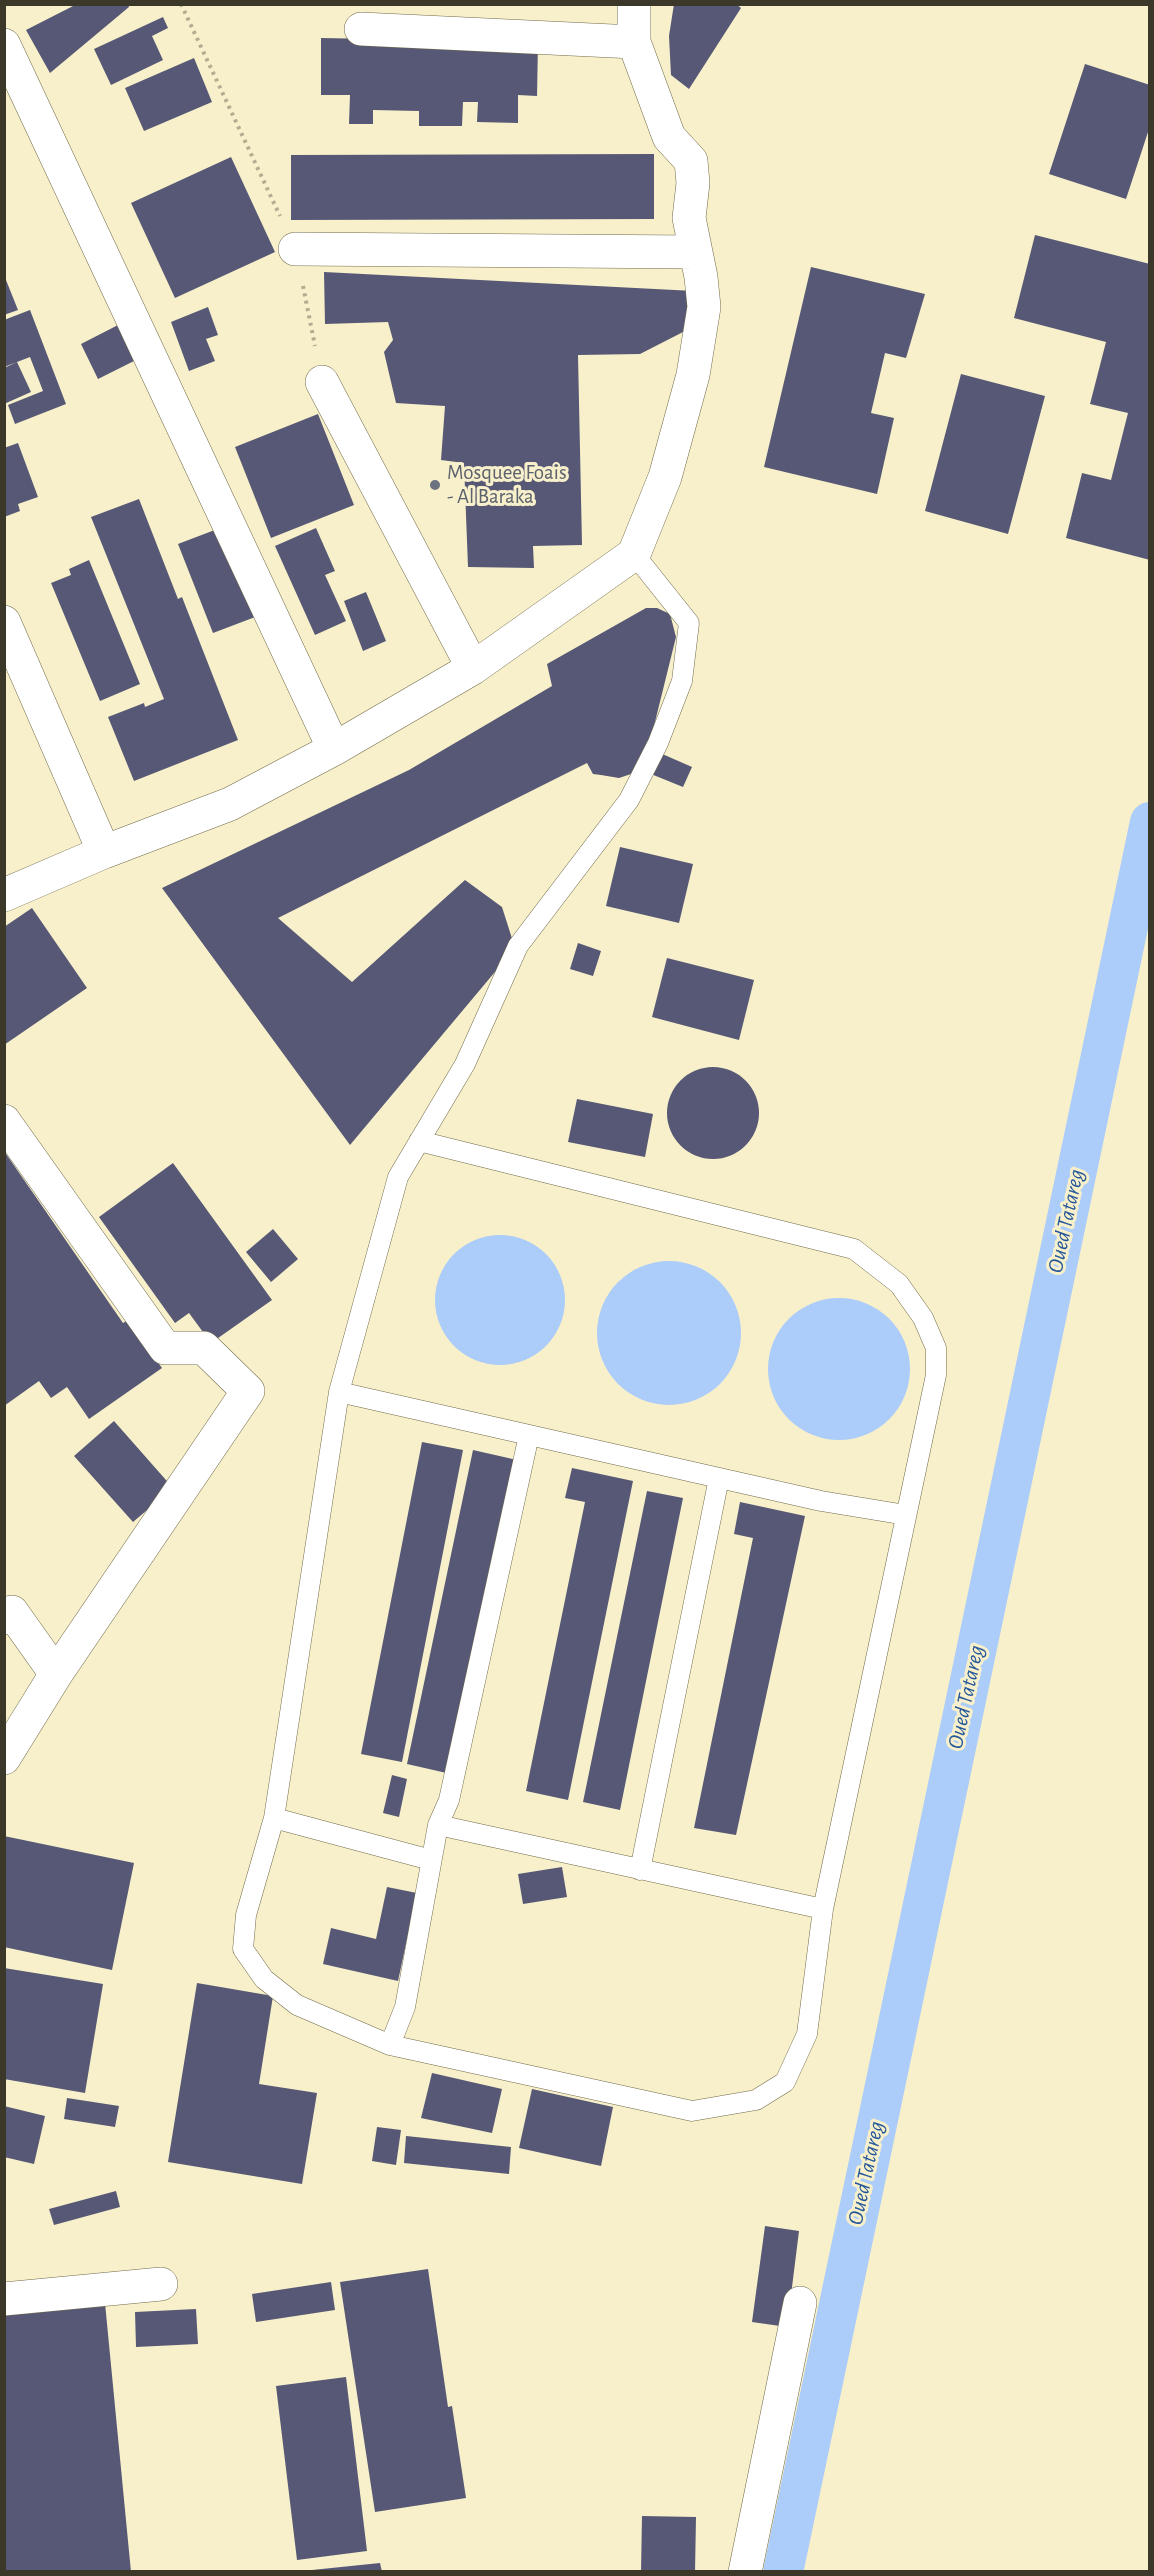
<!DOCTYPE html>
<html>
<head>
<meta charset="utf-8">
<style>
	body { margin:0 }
	#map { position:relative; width:1154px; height:2576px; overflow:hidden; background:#f7f0cb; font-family:"Alegreya Sans",sans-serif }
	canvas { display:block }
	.frame { position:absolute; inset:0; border:6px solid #3b382a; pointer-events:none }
</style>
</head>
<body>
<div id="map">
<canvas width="1154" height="2576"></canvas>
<div class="frame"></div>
</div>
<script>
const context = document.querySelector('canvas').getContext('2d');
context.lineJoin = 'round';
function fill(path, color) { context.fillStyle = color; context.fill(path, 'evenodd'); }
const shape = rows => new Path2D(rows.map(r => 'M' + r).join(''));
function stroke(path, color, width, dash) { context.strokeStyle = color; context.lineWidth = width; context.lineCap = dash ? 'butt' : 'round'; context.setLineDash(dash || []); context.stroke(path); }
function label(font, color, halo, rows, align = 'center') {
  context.font = font + ' "Alegreya Sans",sans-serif'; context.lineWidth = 6; context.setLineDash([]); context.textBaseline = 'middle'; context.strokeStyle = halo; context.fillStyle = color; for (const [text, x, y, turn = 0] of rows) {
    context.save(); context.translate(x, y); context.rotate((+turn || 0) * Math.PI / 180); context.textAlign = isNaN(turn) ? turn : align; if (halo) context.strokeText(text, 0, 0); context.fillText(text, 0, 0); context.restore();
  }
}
fill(shape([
	'435 1300a65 65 0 1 1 130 0a65 65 0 1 1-130 0Z',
	'597 1333a72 72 0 1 1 144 0a72 72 0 1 1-144 0Z',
	'768 1369a71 71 0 1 1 142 0a71 71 0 1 1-142 0Z'
]), '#acccfa');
stroke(shape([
	[783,2572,1150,822]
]), '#acccfa', 40);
fill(shape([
	[77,4,128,4,129,7,50,73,26,30],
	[674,4,736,4,741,8,689,89,671,75,669,36],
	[163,17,168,28,152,36,163,60,111,85,94,49],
	[321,38,538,42,537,96,518,95,518,123,477,122,478,102,463,102,462,126,419,126,419,111,373,110,373,124,349,124,350,95,321,95],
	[194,58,212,102,144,131,125,88],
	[1085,64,1150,85,1150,126,1126,199,1049,174],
	[654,154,654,219,291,220,291,155],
	[231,157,275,252,175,298,131,203],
	[1035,235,1150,264,1150,560,1066,538,1082,473,1111,480,1128,413,1090,404,1106,342,1014,318],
	[811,267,925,294,906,358,885,353,871,413,894,418,877,494,764,467],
	[324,272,694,291,685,331,640,354,578,355,582,545,533,546,534,568,468,567,464,463,441,460,445,406,396,403,384,352,393,340,388,322,325,324],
	[4,275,18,310,4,315],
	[208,307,218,335,206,339,215,361,189,371,171,322],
	[30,310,66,404,15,424,8,405,43,391,30,357,4,367,4,320],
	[120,324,138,359,98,379,81,344],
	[17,362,31,392,4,404,4,368],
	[961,374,1045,396,1008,534,925,511],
	[318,414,354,505,271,538,235,447],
	[18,443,38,497,18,504,20,511,4,517,4,448],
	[139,499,178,599,182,597,238,740,134,781,108,717,144,703,145,707,164,699,91,517],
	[220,528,263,614,213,633,178,544],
	[316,528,335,571,325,575,346,621,315,635,275,546],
	[89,560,140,684,100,701,51,583,71,575,69,569],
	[366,592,386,641,363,651,344,601],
	[646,608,657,608,670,614,676,637,653,730,649,760,634,773,619,778,601,775,593,774,587,763,278,918,352,982,465,880,502,907,515,948,350,1145,162,888,409,770,552,686,547,664],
	[660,753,692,767,683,787,651,774],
	[620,847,693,864,679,923,606,906],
	[32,908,87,988,4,1045,4,927],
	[578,943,601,951,593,976,570,969],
	[667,958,754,980,739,1040,652,1017],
	'667 1113a46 46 0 1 1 92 0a46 46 0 1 1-92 0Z',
	[577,1099,653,1114,645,1157,568,1142],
	[4,1151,123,1323,128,1320,162,1368,89,1419,67,1387,51,1398,39,1381,4,1406],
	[173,1163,272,1300,211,1343,189,1313,175,1323,99,1217],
	[273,1229,298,1259,271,1282,246,1252],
	[114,1421,173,1488,133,1522,74,1456],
	[422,1442,463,1450,402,1762,361,1754],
	[473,1450,517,1460,451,1774,407,1764],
	[572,1468,633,1481,568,1800,526,1791,585,1502,565,1498],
	[647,1491,683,1498,620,1810,583,1802],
	[740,1502,805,1516,736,1835,694,1828,753,1538,734,1534],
	[392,1775,407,1779,399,1817,383,1813],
	[4,1836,134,1863,112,1970,4,1947],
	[562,1867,567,1897,523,1904,518,1874],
	[387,1887,417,1893,398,1981,323,1964,331,1928,376,1939],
	[4,1968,103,1984,85,2093,4,2079],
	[197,1983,273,1996,259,2084,317,2093,302,2184,168,2162],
	[432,2073,502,2089,492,2133,421,2118],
	[532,2089,613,2107,601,2166,519,2148],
	[67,2098,119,2106,115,2127,64,2119],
	[4,2106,45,2116,34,2164,4,2157],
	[377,2127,401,2130,396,2165,372,2161],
	[406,2136,511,2147,509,2174,404,2163],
	[116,2191,120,2207,54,2225,49,2209],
	[765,2226,799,2231,787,2327,752,2322],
	[428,2269,448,2407,452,2406,466,2498,375,2512,340,2282],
	[331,2282,335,2310,256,2322,252,2294],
	[105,2303,131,2572,4,2572,4,2314],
	[196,2309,198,2344,136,2347,135,2312],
	[346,2377,367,2551,297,2560,276,2386],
	[642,2516,696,2517,695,2572,641,2572],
	[380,2563,382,2572,312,2572,312,2570]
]), '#565875');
const service = shape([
	[419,1141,854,1249,899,1284,923,1318,936,1348,936,1375,823,1909,807,2034,785,2082,756,2100,692,2111,390,2045,297,2005,264,1979,243,1949,246,1915,274,1818,339,1392,398,1177,465,1064,518,946,629,800,658,743,682,681,689,623,634,554],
	[339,1392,821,1501,906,1515],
	[274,1818,431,1860],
	[438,1825,823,1909],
	[640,1870,719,1478],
	[390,2045,405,2007,438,1825,449,1800,529,1435]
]);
const minor = shape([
	[361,29,634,42],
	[4,45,334,749],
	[295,249,696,252],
	[322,382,473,668],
	[4,622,104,852],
	[4,895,104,852,230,804,334,749,473,668,634,554,665,477,693,375,704,307,701,277,689,218,693,183,691,161,669,137,634,42,634,4],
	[4,1121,165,1348,204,1348,248,1391,56,1674],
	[4,1618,12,1612,56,1674,4,1758],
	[4,2299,161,2284],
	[745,2572,800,2303]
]);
stroke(service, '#726b4b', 21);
stroke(minor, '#726b4b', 34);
stroke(shape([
	[181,4,280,216],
	[303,286,315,346]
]), '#b2ad90', 4, [3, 4.5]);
stroke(service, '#fff', 20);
stroke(minor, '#fff', 33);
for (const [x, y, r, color] of [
	[435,485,6,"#6b7280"]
]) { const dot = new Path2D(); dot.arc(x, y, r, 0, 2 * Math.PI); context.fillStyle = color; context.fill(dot); stroke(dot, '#f7f0cb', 2); }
label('21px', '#5b616d', '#f7f0cb', [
	["Mosquee Foais",447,473],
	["- Al Baraka",447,497]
], 'left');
label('italic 22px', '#25579a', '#f7f0cb', [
	["Oued Tatareg",1066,1221,-78],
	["Oued Tatareg",966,1697,-78],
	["Oued Tatareg",866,2173,-78]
]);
</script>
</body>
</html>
